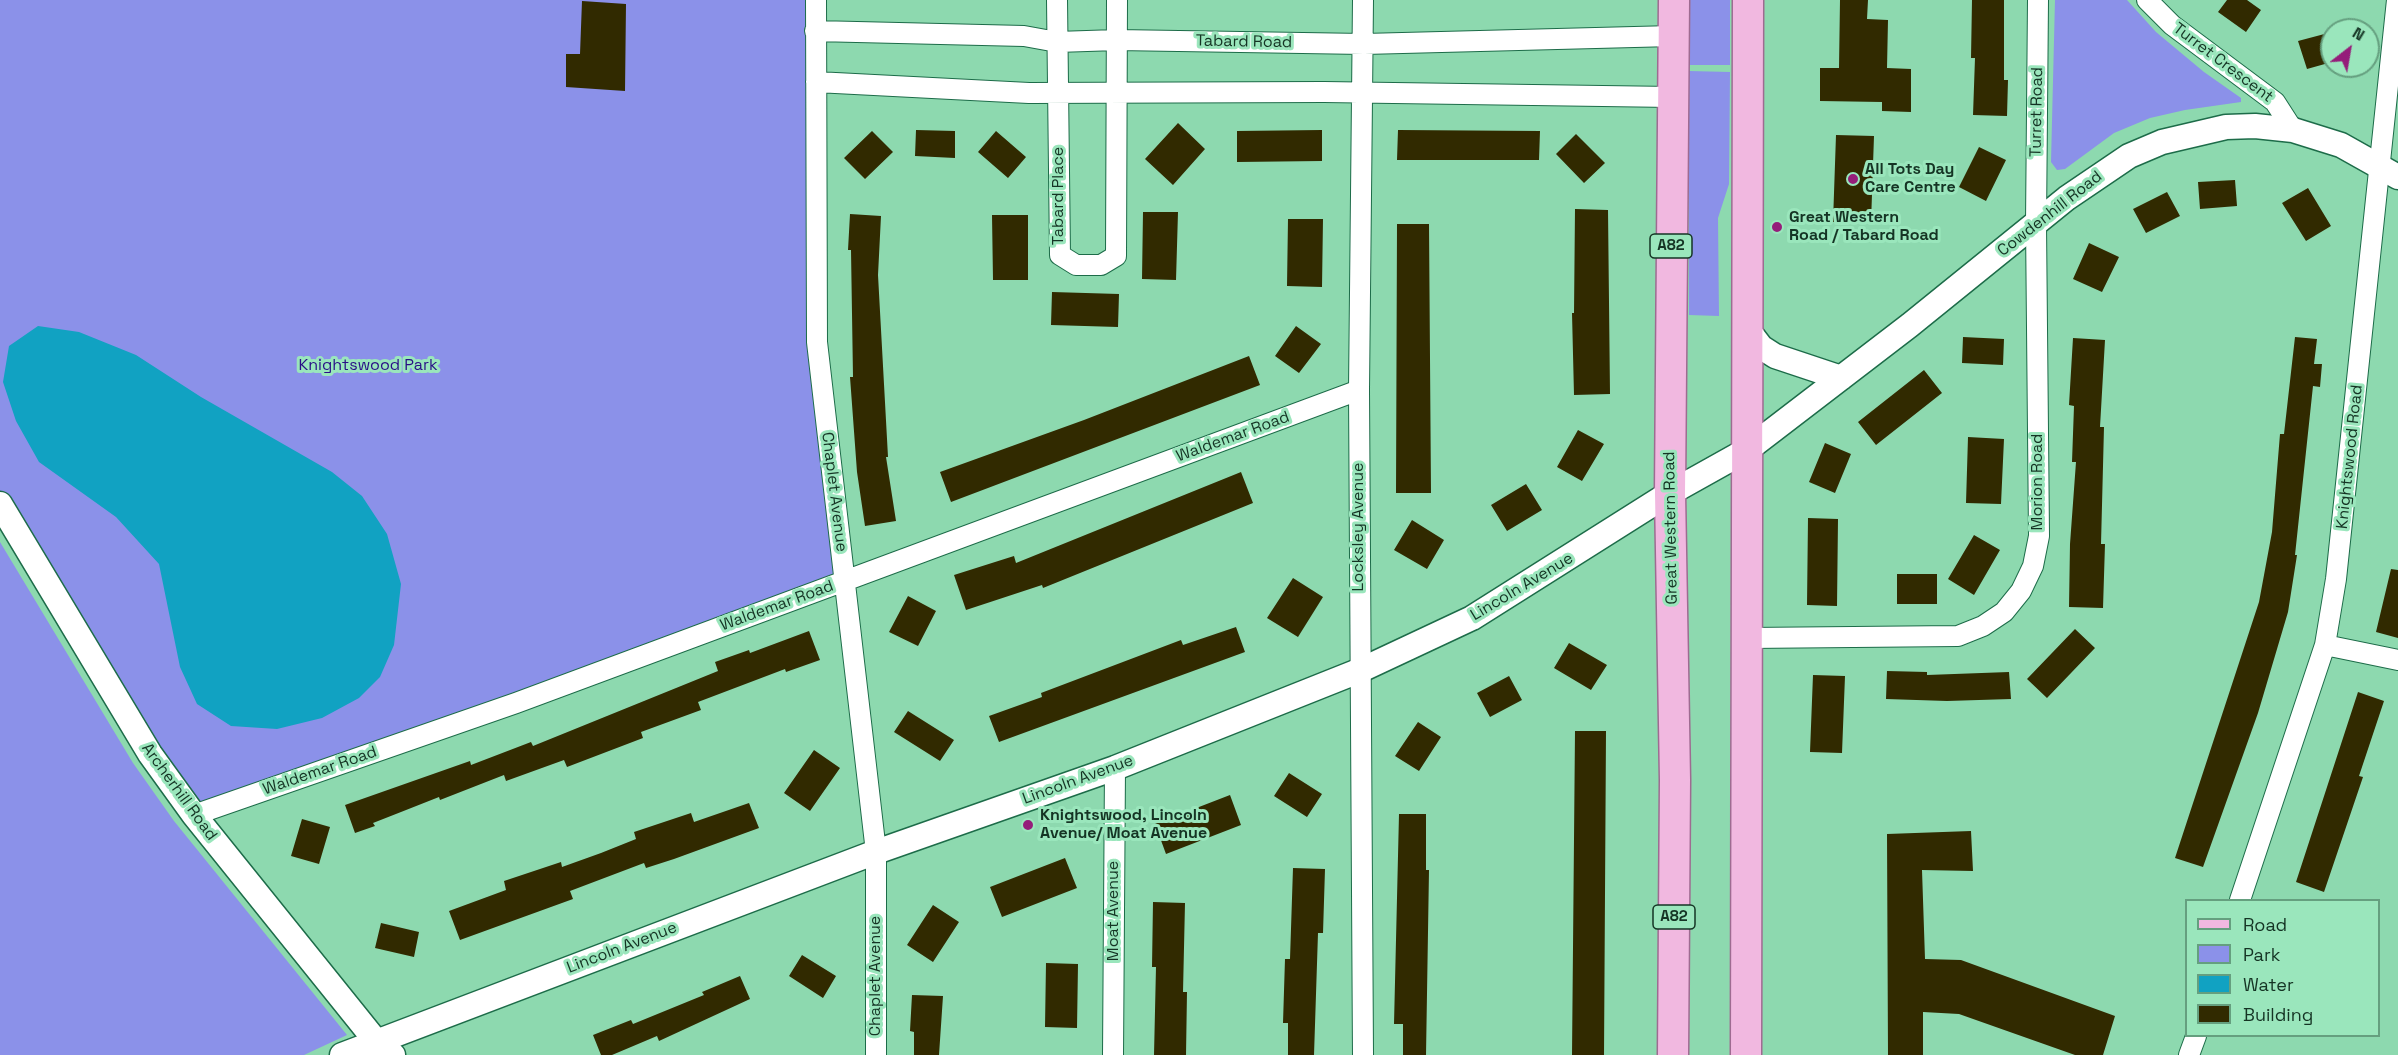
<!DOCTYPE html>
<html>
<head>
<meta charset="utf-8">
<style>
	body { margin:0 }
	#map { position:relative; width:2398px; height:1055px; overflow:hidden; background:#8dd9af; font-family:"Space Grotesk",sans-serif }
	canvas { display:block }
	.legend { position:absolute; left:2185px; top:899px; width:195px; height:138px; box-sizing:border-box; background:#9ae6bc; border:2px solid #659f7f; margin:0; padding:8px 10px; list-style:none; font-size:18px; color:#153424 }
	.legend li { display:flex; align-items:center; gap:12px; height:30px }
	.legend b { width:30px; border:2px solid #659f7f }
	.north { position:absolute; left:2320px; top:18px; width:60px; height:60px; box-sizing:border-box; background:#9ae6bc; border:2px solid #659f7f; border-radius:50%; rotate:31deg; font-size:16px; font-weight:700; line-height:24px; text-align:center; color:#153424 }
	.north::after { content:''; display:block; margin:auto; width:21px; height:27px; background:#951d7a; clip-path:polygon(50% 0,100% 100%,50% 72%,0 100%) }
</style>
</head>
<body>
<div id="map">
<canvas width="2398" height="1055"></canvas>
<ul class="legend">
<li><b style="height:8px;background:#f1b8e0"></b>Road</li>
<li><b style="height:16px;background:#8b91e9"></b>Park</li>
<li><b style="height:16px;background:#11a2c2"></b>Water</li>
<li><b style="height:16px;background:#312a00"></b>Building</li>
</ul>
<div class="north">N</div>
</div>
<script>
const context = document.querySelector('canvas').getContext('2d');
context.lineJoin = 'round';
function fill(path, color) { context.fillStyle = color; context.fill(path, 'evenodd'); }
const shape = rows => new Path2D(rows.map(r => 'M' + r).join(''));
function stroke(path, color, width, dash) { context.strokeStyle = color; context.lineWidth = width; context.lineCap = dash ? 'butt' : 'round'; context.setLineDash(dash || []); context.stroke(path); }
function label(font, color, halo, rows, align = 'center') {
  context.font = font + ' "Space Grotesk",sans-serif'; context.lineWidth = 6; context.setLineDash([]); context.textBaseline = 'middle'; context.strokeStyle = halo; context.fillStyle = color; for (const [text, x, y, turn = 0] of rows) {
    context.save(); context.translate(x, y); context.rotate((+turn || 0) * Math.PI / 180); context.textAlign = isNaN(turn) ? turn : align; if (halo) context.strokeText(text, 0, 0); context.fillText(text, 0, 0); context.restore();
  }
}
fill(shape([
	[0,0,816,0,817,342,845,580,194,815,0,504],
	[1689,0,1730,0,1730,65,1689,65],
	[2055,0,2127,0,2156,32,2204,72,2241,98,2241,102,2185,110,2150,118,2114,133,2065,169,2057,170,2051,162],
	[1689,71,1730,72,1729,184,1718,218,1719,316,1689,315],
	[0,542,133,763,174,821,347,1035,304,1055,0,1055]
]), '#8b91e9');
fill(shape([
	[38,326,79,332,136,355,201,397,332,472,362,496,387,534,401,584,394,645,380,677,359,698,322,718,277,729,231,726,197,704,180,667,159,564,116,517,39,462,16,421,3,382,9,346]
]), '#11a2c2');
fill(shape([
	[1840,0,1868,0,1867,19,1888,20,1887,68,1911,69,1911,112,1882,111,1882,102,1820,101,1820,68,1839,68],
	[1972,0,2004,0,2004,80,2008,80,2007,116,1973,115,1975,58,1971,58],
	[2227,0,2247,0,2261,10,2246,32,2218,12],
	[582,1,626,4,625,91,566,87,566,54,580,54],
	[2332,32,2332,62,2307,69,2298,41],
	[1178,123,1205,149,1173,185,1145,159],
	[916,130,955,131,955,158,915,156],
	[1322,130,1322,161,1237,162,1237,131],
	[1398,130,1540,131,1539,160,1397,160],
	[872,131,893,152,865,179,844,158],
	[996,131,1026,157,1008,178,978,152],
	[1576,134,1605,163,1584,183,1556,154],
	[1836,135,1874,136,1871,223,1833,222],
	[1979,147,2006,160,1986,201,1959,187],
	[2235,180,2237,206,2200,209,2198,182],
	[2308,188,2331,226,2306,241,2282,203],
	[2167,192,2180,216,2146,233,2133,209],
	[1575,209,1608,210,1610,394,1574,395,1572,313,1574,313],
	[1143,212,1178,212,1176,280,1142,279],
	[850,214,881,216,878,275,888,457,886,457,896,521,865,526,857,472,850,377,853,377,851,250,848,250],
	[992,215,1028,215,1028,280,993,280],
	[1288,219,1323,219,1322,287,1287,286],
	[1397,224,1429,224,1431,493,1396,493],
	[2089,243,2119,257,2102,292,2073,279],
	[1052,292,1119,294,1118,327,1051,325],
	[1296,326,1321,344,1299,373,1275,356],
	[1963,337,2004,339,2003,365,1962,363],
	[2295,337,2317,339,2314,364,2322,364,2320,387,2313,386,2295,555,2297,555,2288,612,2258,713,2203,867,2175,858,2259,602,2272,532,2280,434,2284,434],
	[2073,338,2105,340,2100,427,2104,427,2101,544,2105,544,2103,608,2069,607,2070,544,2076,462,2072,462,2074,406,2069,405],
	[1249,356,1260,385,951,502,940,472,1084,420],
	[1924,370,1942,393,1876,445,1858,422],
	[1578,430,1604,444,1582,481,1557,467],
	[1968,437,2004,439,2001,504,1966,503],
	[1825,443,1851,454,1835,493,1809,482],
	[1241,472,1253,503,1043,588,1042,585,966,610,954,575,1014,556,1016,563],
	[1526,484,1542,510,1507,531,1491,505],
	[1808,518,1838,519,1837,606,1807,605],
	[1412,520,1444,540,1427,569,1394,550],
	[1974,535,2000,550,1974,595,1948,579],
	[2391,569,2398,570,2398,638,2376,632],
	[1897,574,1937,574,1937,604,1897,604],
	[1293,578,1323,597,1298,637,1267,618],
	[908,596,936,611,918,646,889,632],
	[1236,627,1245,652,999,742,989,716,1042,697,1041,693,1181,640,1183,645],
	[2075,629,2095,648,2047,698,2027,679],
	[809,631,820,660,786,672,785,669,698,702,701,710,641,732,643,738,567,767,564,760,506,781,504,775,440,800,439,797,401,812,373,823,375,826,355,833,345,805,470,761,471,765,531,742,533,746,718,671,715,662,749,650,750,653],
	[1569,643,1607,665,1591,690,1554,668],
	[1887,671,1927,672,1927,675,2009,672,2011,699,1947,701,1886,699],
	[1813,675,1845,676,1842,753,1810,752],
	[1509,676,1522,700,1490,717,1477,693],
	[2358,692,2384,701,2359,776,2363,777,2324,892,2296,882],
	[908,711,954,740,940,761,894,732],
	[1418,722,1441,737,1419,771,1395,756],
	[1575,731,1606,731,1604,1055,1572,1055],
	[814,750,840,768,810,811,784,793],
	[1289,773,1322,794,1307,817,1274,796],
	[1230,795,1241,825,1166,854,1155,824],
	[749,803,759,828,674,859,646,868,644,863,570,891,573,899,460,940,449,911,506,890,504,881,561,862,562,867,601,853,636,839,634,832,691,813,694,822],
	[1399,814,1426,814,1426,870,1429,870,1426,1055,1403,1055,1403,1024,1394,1024],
	[302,819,330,827,319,864,291,856],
	[1971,831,1973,871,1922,870,1925,959,1961,960,2115,1016,2103,1055,2075,1055,1959,1014,1923,1012,1923,1055,1888,1055,1887,834],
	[1065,858,1077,888,1002,917,990,887],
	[1293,868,1325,869,1323,933,1318,933,1314,1055,1288,1055,1288,1023,1283,1023,1285,959,1290,959],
	[1153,902,1185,903,1183,992,1187,992,1186,1055,1154,1055,1156,967,1152,967],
	[933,905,959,922,933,962,907,945],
	[381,923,419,932,414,957,375,948],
	[802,955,836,976,823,998,789,976],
	[1046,963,1078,964,1077,1028,1045,1027],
	[740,976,750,999,659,1041,657,1036,612,1055,601,1055,593,1035,631,1020,633,1024,704,995,702,992],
	[912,995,943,996,939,1055,914,1055,914,1032,910,1031]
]), '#312a00');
const minor = shape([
	[816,0,817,342,876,852,876,1055],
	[1057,0,1060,255,1076,265,1101,265,1116,256,1117,0],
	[2147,0,2172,25,2275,102,2293,130],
	[815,31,1024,36,1057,42,1117,40,1364,44,1673,36],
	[816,82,1029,93,1324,92,1672,97],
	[1748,638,1958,636,1983,626,2004,612,2021,591,2033,566,2039,536,2036,224,2038,0],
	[2325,645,2398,660],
	[194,815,516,703,1359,390],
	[2240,900,2325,645,2336,579,2397,0],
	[1113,1055,1115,768],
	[1363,1055,1359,390,1363,0],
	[2189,1055,2196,1036]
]);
const tertiary = shape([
	[1748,330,1761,347,1775,356,1841,378],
	[0,504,150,754,194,815,375,1040,393,1055],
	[342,1055,876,852,1115,768,1361,670,1472,618,1670,493,1747,450,1910,325,2067,198,2129,156,2162,142,2226,127,2255,126,2293,130,2341,145,2398,177]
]);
const primary = shape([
	[1673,1055,1675,780,1670,493,1674,0],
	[1746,1055,1748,0]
]);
stroke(minor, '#1d6c49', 22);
stroke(tertiary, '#1d6c49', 27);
stroke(primary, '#9e6b91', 33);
stroke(minor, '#fff', 20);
stroke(tertiary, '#fff', 24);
stroke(primary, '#f1b8e0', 30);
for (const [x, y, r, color] of [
	[1853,179,6,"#951d7a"],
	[1777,227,6,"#951d7a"],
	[1028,825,6,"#951d7a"]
]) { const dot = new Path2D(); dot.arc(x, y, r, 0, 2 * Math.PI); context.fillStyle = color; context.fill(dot); stroke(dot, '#9ae6bc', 2); }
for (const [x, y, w] of [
	[1671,246,42],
	[1674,917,42]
]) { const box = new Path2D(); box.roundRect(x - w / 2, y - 12, w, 24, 4.5); context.fillStyle = '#9ae6bc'; context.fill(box); stroke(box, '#153424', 1.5); }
label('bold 15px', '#153424', null, [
	["A82",1671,246],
	["A82",1674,917]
]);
label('16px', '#153424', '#9ae6bc', [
	["Tabard Road",1244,42,1],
	["Turret Crescent",2223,63,37],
	["Turret Road",2037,112,-89],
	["Tabard Place",1059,196,-90],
	["Cowdenhill Road",2050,214,-38],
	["Waldemar Road",1233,437,-20],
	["Knightswood Road",2350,457,-84],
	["Morion Road",2038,482,-90],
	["Chaplet Avenue",834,492,83],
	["Locksley Avenue",1359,527,-90],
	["Great Western Road",1671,528,-91],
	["Lincoln Avenue",1522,587,-31],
	["Waldemar Road",777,606,-20],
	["Waldemar Road",320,771,-19],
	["Lincoln Avenue",1078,780,-20],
	["Archerhill Road",179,792,54],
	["Moat Avenue",1114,911,-90],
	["Lincoln Avenue",622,948,-21],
	["Chaplet Avenue",876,976,-90]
]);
label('bold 16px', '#153424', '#9ae6bc', [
	["All Tots Day",1865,170],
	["Care Centre",1865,188],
	["Great Western",1789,218],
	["Road / Tabard Road",1789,236],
	["Knightswood, Lincoln",1040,816],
	["Avenue/ Moat Avenue",1040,834]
], 'left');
label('16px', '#290e86', '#9ae6bc', [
	["Knightswood Park",368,366]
]);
</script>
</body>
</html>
